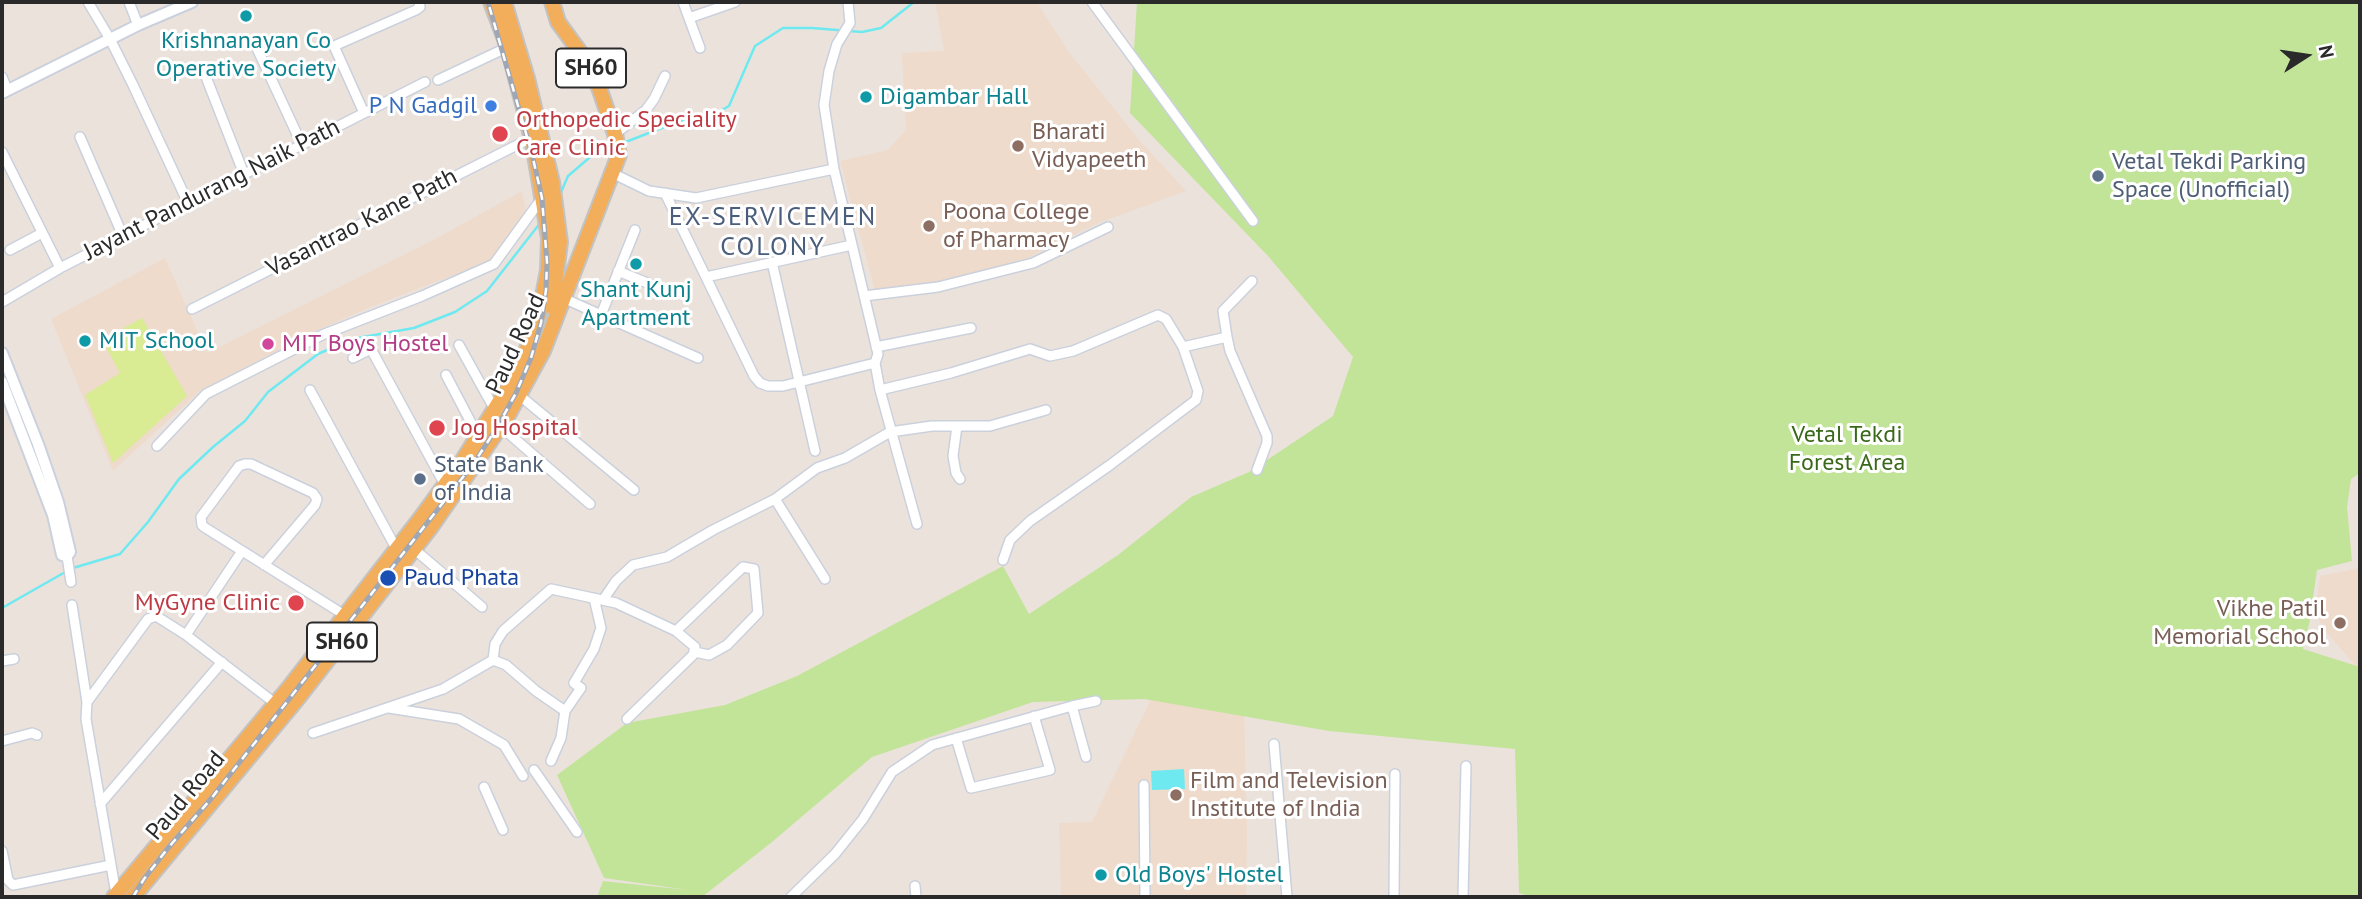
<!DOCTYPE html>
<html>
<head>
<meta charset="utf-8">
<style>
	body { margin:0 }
	#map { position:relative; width:2362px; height:899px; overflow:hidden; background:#ece2dc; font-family:"PT Sans",sans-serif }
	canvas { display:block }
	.frame { position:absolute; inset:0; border:4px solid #2a2a2a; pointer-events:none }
	.north { position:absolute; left:2271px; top:21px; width:70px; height:70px; -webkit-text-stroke:5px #fff; paint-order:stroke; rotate:78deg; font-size:19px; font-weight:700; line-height:28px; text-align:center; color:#2a2a2a }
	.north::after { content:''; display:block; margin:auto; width:24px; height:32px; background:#2a2a2a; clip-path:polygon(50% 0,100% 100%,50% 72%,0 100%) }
</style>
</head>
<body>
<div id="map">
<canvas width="2362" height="899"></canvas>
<div class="frame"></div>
<div class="north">N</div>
</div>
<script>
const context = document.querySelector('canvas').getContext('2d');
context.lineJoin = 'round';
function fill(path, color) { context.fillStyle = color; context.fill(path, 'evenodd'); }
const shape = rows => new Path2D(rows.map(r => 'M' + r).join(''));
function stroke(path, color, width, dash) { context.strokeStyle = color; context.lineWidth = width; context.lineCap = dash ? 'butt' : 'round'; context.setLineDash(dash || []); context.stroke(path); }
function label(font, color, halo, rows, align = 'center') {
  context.font = font + ' "PT Sans",sans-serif'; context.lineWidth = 6; context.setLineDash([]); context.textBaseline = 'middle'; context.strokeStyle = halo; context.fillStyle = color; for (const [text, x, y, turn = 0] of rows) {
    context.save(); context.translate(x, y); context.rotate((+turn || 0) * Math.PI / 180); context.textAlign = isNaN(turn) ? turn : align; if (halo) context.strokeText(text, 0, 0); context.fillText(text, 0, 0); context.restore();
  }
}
fill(shape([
	[935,2,1037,2,1068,51,1140,141,1186,191,1098,223,1016,264,877,298,840,161,888,150,906,130,902,53,944,51],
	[522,191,526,212,490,261,368,308,318,330,201,390,113,471,51,319,165,258,207,353,437,238],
	[2360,568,2360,667,2355,665,2326,632,2315,614,2320,576],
	[1151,699,1244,711,1247,833,1246,897,1061,897,1059,823,1092,822]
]), '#eedbcb');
fill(shape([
	[1137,2,2360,2,2360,473,2351,479,2347,507,2352,561,2317,570,2310,620,2303,649,2360,667,2360,897,1532,897,1519,893,1515,749,1329,731,1144,699,1033,702,872,757,772,842,702,897,597,897,603,881,688,890,604,878,557,775,627,723,725,705,797,676,1003,566,1029,614,1118,555,1191,497,1249,472,1333,416,1353,357,1268,256,1130,113]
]), '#c2e498');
fill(shape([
	[142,318,187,396,113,463,85,395,120,373,102,340]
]), '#d9eb93');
fill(shape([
	[1184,769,1185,789,1152,790,1151,771]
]), '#6ee9f0');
stroke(shape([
	[623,143,685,119,706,119,729,106,755,46,783,28,812,28,862,32,881,28,914,2],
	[559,197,568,176,596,152,613,146],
	[73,568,120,554,148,522,179,479,213,447,245,421,268,392,318,354,352,339,414,328,455,312,487,291,541,222],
	[2,608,67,571]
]), '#6ee9f0', 2.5);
const minor = shape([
	[88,2,110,39,133,85,188,203],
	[129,2,138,25],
	[683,2,700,48],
	[848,2,850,23,837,44,829,71,824,105,834,169,878,354,875,363,880,390,917,524],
	[1092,2,1253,221],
	[689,18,735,2],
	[255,44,302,145],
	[2,77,7,89],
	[206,77,244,174],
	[438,80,508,47],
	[364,113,334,46,416,10,420,7,419,2],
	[615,134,646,110,654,99,665,76],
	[80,137,123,236],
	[2,152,60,268],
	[612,173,649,191,696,198,834,169],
	[665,193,754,376,760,383,768,386,783,386,875,363],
	[10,250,42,233],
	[772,262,815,451],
	[618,271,657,287],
	[706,277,852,245],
	[864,296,938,287,1033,263,1108,227],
	[563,298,698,358],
	[2,302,60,268,425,82],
	[192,309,531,138],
	[601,315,635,230],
	[1227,337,1223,311,1252,281],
	[459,345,495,410],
	[876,347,971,328],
	[1183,347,1227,337,1230,351,1267,436,1267,443,1257,470],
	[353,358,371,349,445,485],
	[446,375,478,436],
	[310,390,397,550],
	[880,390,951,373,1030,349,1050,356,1073,351,1158,315,1166,319,1183,347,1198,391,1196,400,1110,465,1030,521,1010,540,1003,560],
	[519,395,634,490],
	[500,426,590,504],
	[957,426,953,456,956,473,960,479],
	[157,446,206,394,322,335,422,296,494,264,542,198],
	[775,499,825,579],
	[414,549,482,607],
	[67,556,71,582],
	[264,565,315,505,317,499,313,493,251,464,245,464,239,466,201,517,202,525,204,527,346,616],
	[603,600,616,581,633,565,667,557,713,530,775,499,817,468,845,458,890,432,932,426,990,426,1046,410],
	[72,605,87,702,86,719,116,894],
	[676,631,743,567,754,569,758,613,727,645,709,655,695,652],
	[186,635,242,551],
	[493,660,506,665,536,691,565,711,561,738,551,761],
	[2,661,14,659],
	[87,702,148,619,156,616,186,635,276,704],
	[1072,706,1096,701],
	[389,708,459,719,504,745,523,776],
	[565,711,581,688,574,683,594,649,601,628,594,598],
	[313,733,443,689,493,660,495,644,503,631,551,589,616,603,676,631,695,647,693,655,627,719],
	[956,738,971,788,1050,770,1034,716],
	[2,741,32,733,37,735],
	[1274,744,1287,897],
	[534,770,577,832],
	[1144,785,1145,897],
	[484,787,503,830],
	[100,804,222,662],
	[2,851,8,880,13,885,111,865],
	[915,886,916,897],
	[791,897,835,854,863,819,892,772,932,745,1072,706,1086,757],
	[1394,897,1395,774],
	[1463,897,1466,766]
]);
const tertiary = shape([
	[2,93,138,25,192,2],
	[2,353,38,444,58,502,70,552,67,556],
	[2,382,53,515,62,555,67,556]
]);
const primary = shape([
	[504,2,527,78,552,182,560,242,552,307],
	[114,897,288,689,420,519,463,460,521,367,541,307,548,270,549,238,533,143,508,47,491,2],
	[133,897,298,698,431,527,507,417,543,351,619,155,615,134,593,70,558,22,552,2]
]);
stroke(minor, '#cad1dc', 12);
stroke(tertiary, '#cad1dc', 14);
stroke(primary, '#c3c3c3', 18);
stroke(minor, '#fff', 9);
stroke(tertiary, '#fff', 10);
stroke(primary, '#f2ae5b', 14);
const rail = shape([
	[133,897,144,879,168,848,210,800,474,463,498,426,516,393,531,358,541,323,546,290,547,262,542,198,532,154,488,2]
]);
stroke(rail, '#9fa7b5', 5);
stroke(rail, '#fff', 2.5, [8]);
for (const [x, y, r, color] of [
	[246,16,7,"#0f9aa8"],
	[866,97,7,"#0f9aa8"],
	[491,106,7,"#3f7fe0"],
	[500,134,9,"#e0444e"],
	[1018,146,7,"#8d6e63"],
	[2098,176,7,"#5c6f8a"],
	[929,226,7,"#8d6e63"],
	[636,264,7,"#0f9aa8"],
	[85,341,7,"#0f9aa8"],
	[268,344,7,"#d1479c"],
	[437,428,9,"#e0444e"],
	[420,479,7,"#5c6f8a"],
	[388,578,9,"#1a4fb4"],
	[296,603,9,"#e0444e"],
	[2340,623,7,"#8d6e63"],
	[1176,795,7,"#8d6e63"],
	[1101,875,7,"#0f9aa8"]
]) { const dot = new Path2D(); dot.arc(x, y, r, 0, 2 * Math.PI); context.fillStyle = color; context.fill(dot); stroke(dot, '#fff', 2.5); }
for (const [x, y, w] of [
	[591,68,70],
	[342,642,70]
]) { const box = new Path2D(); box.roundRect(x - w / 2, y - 19.5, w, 39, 5); context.fillStyle = '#fff'; context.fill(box); stroke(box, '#2a2a2a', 2); }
label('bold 23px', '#2a2a2a', null, [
	["SH60",591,68],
	["SH60",342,642]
]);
label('24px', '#0d838f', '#fff', [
	["Krishnanayan Co",246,41,"center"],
	["Operative Society",246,69,"center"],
	["Digambar Hall",880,97],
	["Shant Kunj",636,290,"center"],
	["Apartment",636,318,"center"],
	["MIT School",99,341],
	["Old Boys' Hostel",1115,875]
], 'left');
label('24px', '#366cbe', '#fff', [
	["P N Gadgil",477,106]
], 'right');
label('24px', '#be3a42', '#fff', [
	["Orthopedic Speciality",516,120],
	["Care Clinic",516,148],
	["Jog Hospital",453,428],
	["MyGyne Clinic",280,603,"right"]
], 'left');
label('24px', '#785e54', '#fff', [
	["Bharati",1032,132],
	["Vidyapeeth",1032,160],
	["Poona College",943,212],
	["of Pharmacy",943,240],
	["Vikhe Patil",2326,609,"right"],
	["Memorial School",2326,637,"right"],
	["Film and Television",1190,781],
	["Institute of India",1190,809]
], 'left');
label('24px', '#4e5e75', '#fff', [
	["Vetal Tekdi Parking",2112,162],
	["Space (Unofficial)",2112,190],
	["State Bank",434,465],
	["of India",434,493]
], 'left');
label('24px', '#2a2a2a', '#fff', [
	["Jayant Pandurang Naik Path",212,190,-27],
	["Vasantrao Kane Path",362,223,-27],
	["Paud Road",516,344,-65],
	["Paud Road",186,796,-50]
]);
label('24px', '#b23c85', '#fff', [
	["MIT Boys Hostel",282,344]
], 'left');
label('24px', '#3a6819', '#fff', [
	["Vetal Tekdi",1847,435],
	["Forest Area",1847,463]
]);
label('24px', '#164399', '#fff', [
	["Paud Phata",404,578]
], 'left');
context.letterSpacing = '2px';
label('26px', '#4a5d7b', '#fff', [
	["EX-SERVICEMEN",773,218],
	["COLONY",773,248]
]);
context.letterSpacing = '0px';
</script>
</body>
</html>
